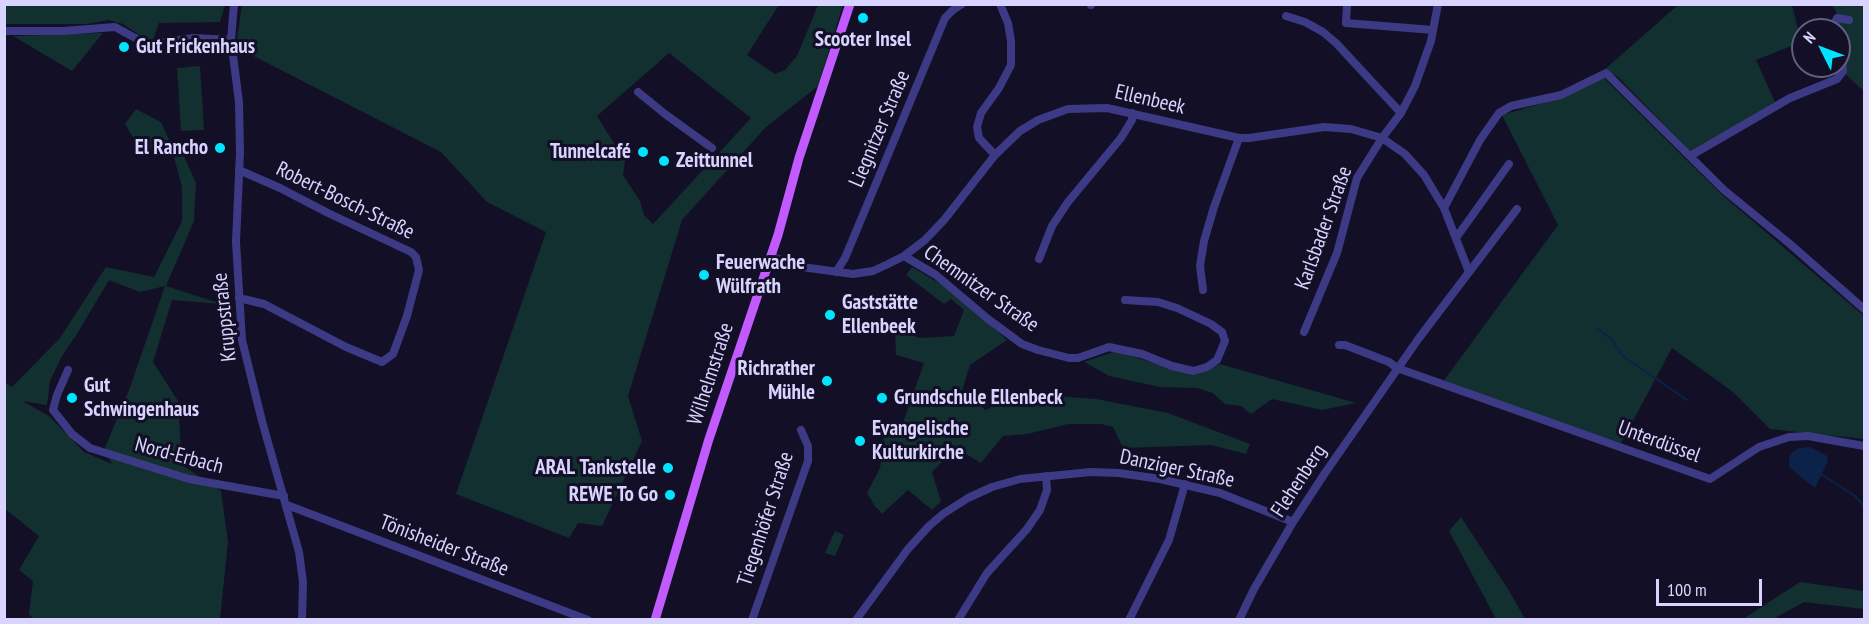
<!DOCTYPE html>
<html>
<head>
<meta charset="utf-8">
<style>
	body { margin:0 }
	#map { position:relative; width:1869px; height:624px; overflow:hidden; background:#130f26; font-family:"PT Sans Narrow",sans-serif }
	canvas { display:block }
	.frame { position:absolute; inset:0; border:6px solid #d9d4ff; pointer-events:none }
	.north { position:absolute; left:1791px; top:18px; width:60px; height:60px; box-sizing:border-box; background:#130f26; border:2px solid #625e7d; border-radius:50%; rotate:312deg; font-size:16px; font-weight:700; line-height:24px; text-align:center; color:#d9d4ff }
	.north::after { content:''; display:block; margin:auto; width:21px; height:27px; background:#00e5ff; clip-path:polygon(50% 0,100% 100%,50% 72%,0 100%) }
	.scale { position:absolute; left:1656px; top:579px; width:106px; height:27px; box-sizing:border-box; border:3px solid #d9d4ff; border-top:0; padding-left:8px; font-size:18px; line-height:21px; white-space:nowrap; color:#d9d4ff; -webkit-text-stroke:4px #130f26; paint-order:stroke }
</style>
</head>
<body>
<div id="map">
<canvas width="1869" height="624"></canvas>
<div class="frame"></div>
<div class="north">N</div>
<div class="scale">100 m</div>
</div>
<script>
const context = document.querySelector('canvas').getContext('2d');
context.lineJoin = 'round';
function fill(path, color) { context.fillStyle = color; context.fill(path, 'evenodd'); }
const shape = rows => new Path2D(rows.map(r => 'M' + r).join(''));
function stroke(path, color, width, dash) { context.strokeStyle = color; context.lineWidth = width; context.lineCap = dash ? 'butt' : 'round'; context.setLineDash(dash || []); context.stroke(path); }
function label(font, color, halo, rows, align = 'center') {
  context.font = font + ' "PT Sans Narrow",sans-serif'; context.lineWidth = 6; context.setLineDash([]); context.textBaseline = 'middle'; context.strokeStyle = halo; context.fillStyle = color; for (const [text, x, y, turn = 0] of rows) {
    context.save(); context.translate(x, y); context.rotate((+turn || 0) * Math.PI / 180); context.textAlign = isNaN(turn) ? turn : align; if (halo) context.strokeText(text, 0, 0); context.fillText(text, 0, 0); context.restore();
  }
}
fill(shape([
	[5,4,225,4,225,5,220,22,159,23,153,40,144,38,123,24,108,20,87,24,5,24],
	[242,4,779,5,747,55,775,74,785,70,797,56,818,5,843,5,818,86,766,127,682,220,628,396,642,441,602,526,578,523,569,538,456,494,546,232,487,202,441,152,236,47],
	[669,53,751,118,653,224,644,215,640,201,623,175,625,161,597,116],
	[1678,5,1792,5,1801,42,1756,60,1775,102,1716,138,1690,151,1618,77,1604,70],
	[1832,5,1864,5,1864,91,1846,75,1845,39,1836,11],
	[103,33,72,71,13,36],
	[200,66,204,130,181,131,177,68],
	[1604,78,1720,193,1864,316,1864,439,1770,429,1733,392,1672,348,1621,443,1442,383,1558,225,1502,115,1557,99],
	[136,109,161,122,169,140,178,143,196,183,194,221,166,286,222,304,172,300,153,362,178,401,182,465,221,491,228,542,220,619,33,619,29,614,33,581,19,570,39,536,5,509,4,382,12,387,60,338,106,267,154,277,182,221,182,187,174,157,141,151,125,124],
	[109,280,140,292,165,286,129,390,104,450,112,464,84,452,49,416,22,401,47,405,50,381,62,356,77,334],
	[912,267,951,290,1007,340,970,365,961,394,986,410,1017,393,1096,399,1168,413,1250,444,1246,454,1211,445,1123,448,1113,427,1101,424,1068,424,1027,434,1003,436,981,463,956,448,932,472,941,501,932,510,908,490,882,514,877,508,876,508,867,493,880,468,886,421,903,423,924,363,896,355,895,329,920,338,954,336,964,310,951,299,944,304,906,275],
	[1116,351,1191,375,1220,364,1356,403,1322,410,1272,399,1251,414,1241,406,1225,404,1213,393,1197,388,1160,387,1109,376,1084,362],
	[1461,517,1508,589,1525,619,1496,619,1449,531],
	[835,531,844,535,835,556,825,553],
	[1800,582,1864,591,1864,609,1804,602,1773,619,1743,619]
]), '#12302f');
fill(shape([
	[1810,447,1827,456,1828,461,1815,488,1789,467,1789,459,1791,453,1799,448]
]), '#0c2248');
stroke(shape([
	[1597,328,1612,340,1623,356,1687,400],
	[1821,474,1855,496,1864,506]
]), '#0c2248', 2);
stroke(shape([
	[234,4,231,40,239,102,240,152,236,242,242,340,262,421,299,552,303,582,302,620],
	[1347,4,1346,23,1433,30],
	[1091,5,1091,4],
	[1286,16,1305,22,1323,32,1336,43,1401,113],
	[1838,30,1835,23,1837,18,1849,20],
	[4,31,63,31,115,27,150,46,170,41,194,38,231,40],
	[638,92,665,114,712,148],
	[995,155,979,138,977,127,981,113,999,88,1011,65,1011,41,1008,23,1000,4],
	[1690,156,1790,98,1837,79,1843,71,1839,32],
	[239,170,280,188,328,213,411,252,416,257,419,270,407,316,393,354,382,362,346,347,264,304,239,298],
	[1444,208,1480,140,1499,113,1511,106,1561,95,1606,73,1724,190,1790,244,1864,309],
	[1456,238,1509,164],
	[770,256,802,267,853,274,873,271,888,264,904,256,925,240,944,220,995,155,1020,131,1038,120,1068,109,1107,108,1239,138,1249,138,1324,127,1351,129,1382,138,1405,154,1424,175,1444,208,1469,272],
	[904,256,936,275,988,319,1022,344,1038,350,1069,358,1078,358,1109,347,1142,354,1172,366,1193,371,1207,367,1217,360,1225,341,1222,332,1211,324,1177,308,1158,302,1125,300],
	[1039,259,1052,226,1068,202,1121,138,1132,120,1132,113],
	[836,272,845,258,945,18,953,10,962,4],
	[1203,290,1200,266,1204,241,1214,207,1239,138],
	[1304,332,1337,253,1357,178,1382,138,1401,113,1415,86,1431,41,1438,4],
	[1339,345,1345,345,1389,362,1397,368,1710,479,1759,447,1789,437,1808,436,1864,446],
	[68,370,57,395,53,410,72,434,90,448,189,479,284,496],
	[287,505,588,620],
	[752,620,808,461,808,446,801,430],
	[856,620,908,549,929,526,943,514,968,498,992,487,1020,479,1091,472,1119,473,1160,479,1220,493,1293,522],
	[958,620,987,573,1027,529,1040,510,1047,490,1046,476],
	[1129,620,1169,540,1185,484],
	[1239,620,1254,589,1293,522,1325,473,1419,338,1517,209]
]), '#3d3a85', 8);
stroke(shape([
	[655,620,709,439,778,235,799,158,850,4]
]), '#c25bff', 9);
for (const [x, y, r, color] of [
	[863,18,6,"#00e5ff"],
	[124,47,6,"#00e5ff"],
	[220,148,6,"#00e5ff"],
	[643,152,6,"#00e5ff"],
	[664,161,6,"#00e5ff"],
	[704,275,6,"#00e5ff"],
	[830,315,6,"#00e5ff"],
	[827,381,6,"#00e5ff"],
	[72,398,6,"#00e5ff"],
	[882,398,6,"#00e5ff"],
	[860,441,6,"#00e5ff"],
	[668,468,6,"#00e5ff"],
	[670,495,6,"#00e5ff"]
]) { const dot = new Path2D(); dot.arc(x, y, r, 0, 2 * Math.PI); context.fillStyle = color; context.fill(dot); stroke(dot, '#130f26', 2); }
label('bold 21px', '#d9d4ff', '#130f26', [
	["Scooter Insel",863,40,"center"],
	["Gut Frickenhaus",136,47],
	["El Rancho",208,148,"right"],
	["Tunnelcafé",631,152,"right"],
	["Zeittunnel",676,161],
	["Feuerwache",716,263],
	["Wülfrath",716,287],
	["Gaststätte",842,303],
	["Ellenbeek",842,327],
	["Richrather",815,369,"right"],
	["Mühle",815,393,"right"],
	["Gut",84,386],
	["Schwingenhaus",84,410],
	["Grundschule Ellenbeck",894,398],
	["Evangelische",872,429],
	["Kulturkirche",872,453],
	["ARAL Tankstelle",656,468,"right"],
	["REWE To Go",658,495,"right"]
], 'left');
label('21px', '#d9d4ff', '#130f26', [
	["Ellenbeek",1150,100,13],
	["Liegnitzer Straße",880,129,-67],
	["Robert-Bosch-Straße",345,201,26],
	["Karlsbader Straße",1324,228,-70],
	["Chemnitzer Straße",981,289,35],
	["Kruppstraße",225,317,-96],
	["Wilhelmstraße",711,374,-72],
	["Unterdüssel",1659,442,20],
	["Nord-Erbach",179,456,15],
	["Danziger Straße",1177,469,12],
	["Flehenberg",1299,481,-57],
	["Tiegenhöfer Straße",766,519,-72],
	["Tönisheider Straße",444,546,21]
]);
</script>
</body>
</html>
